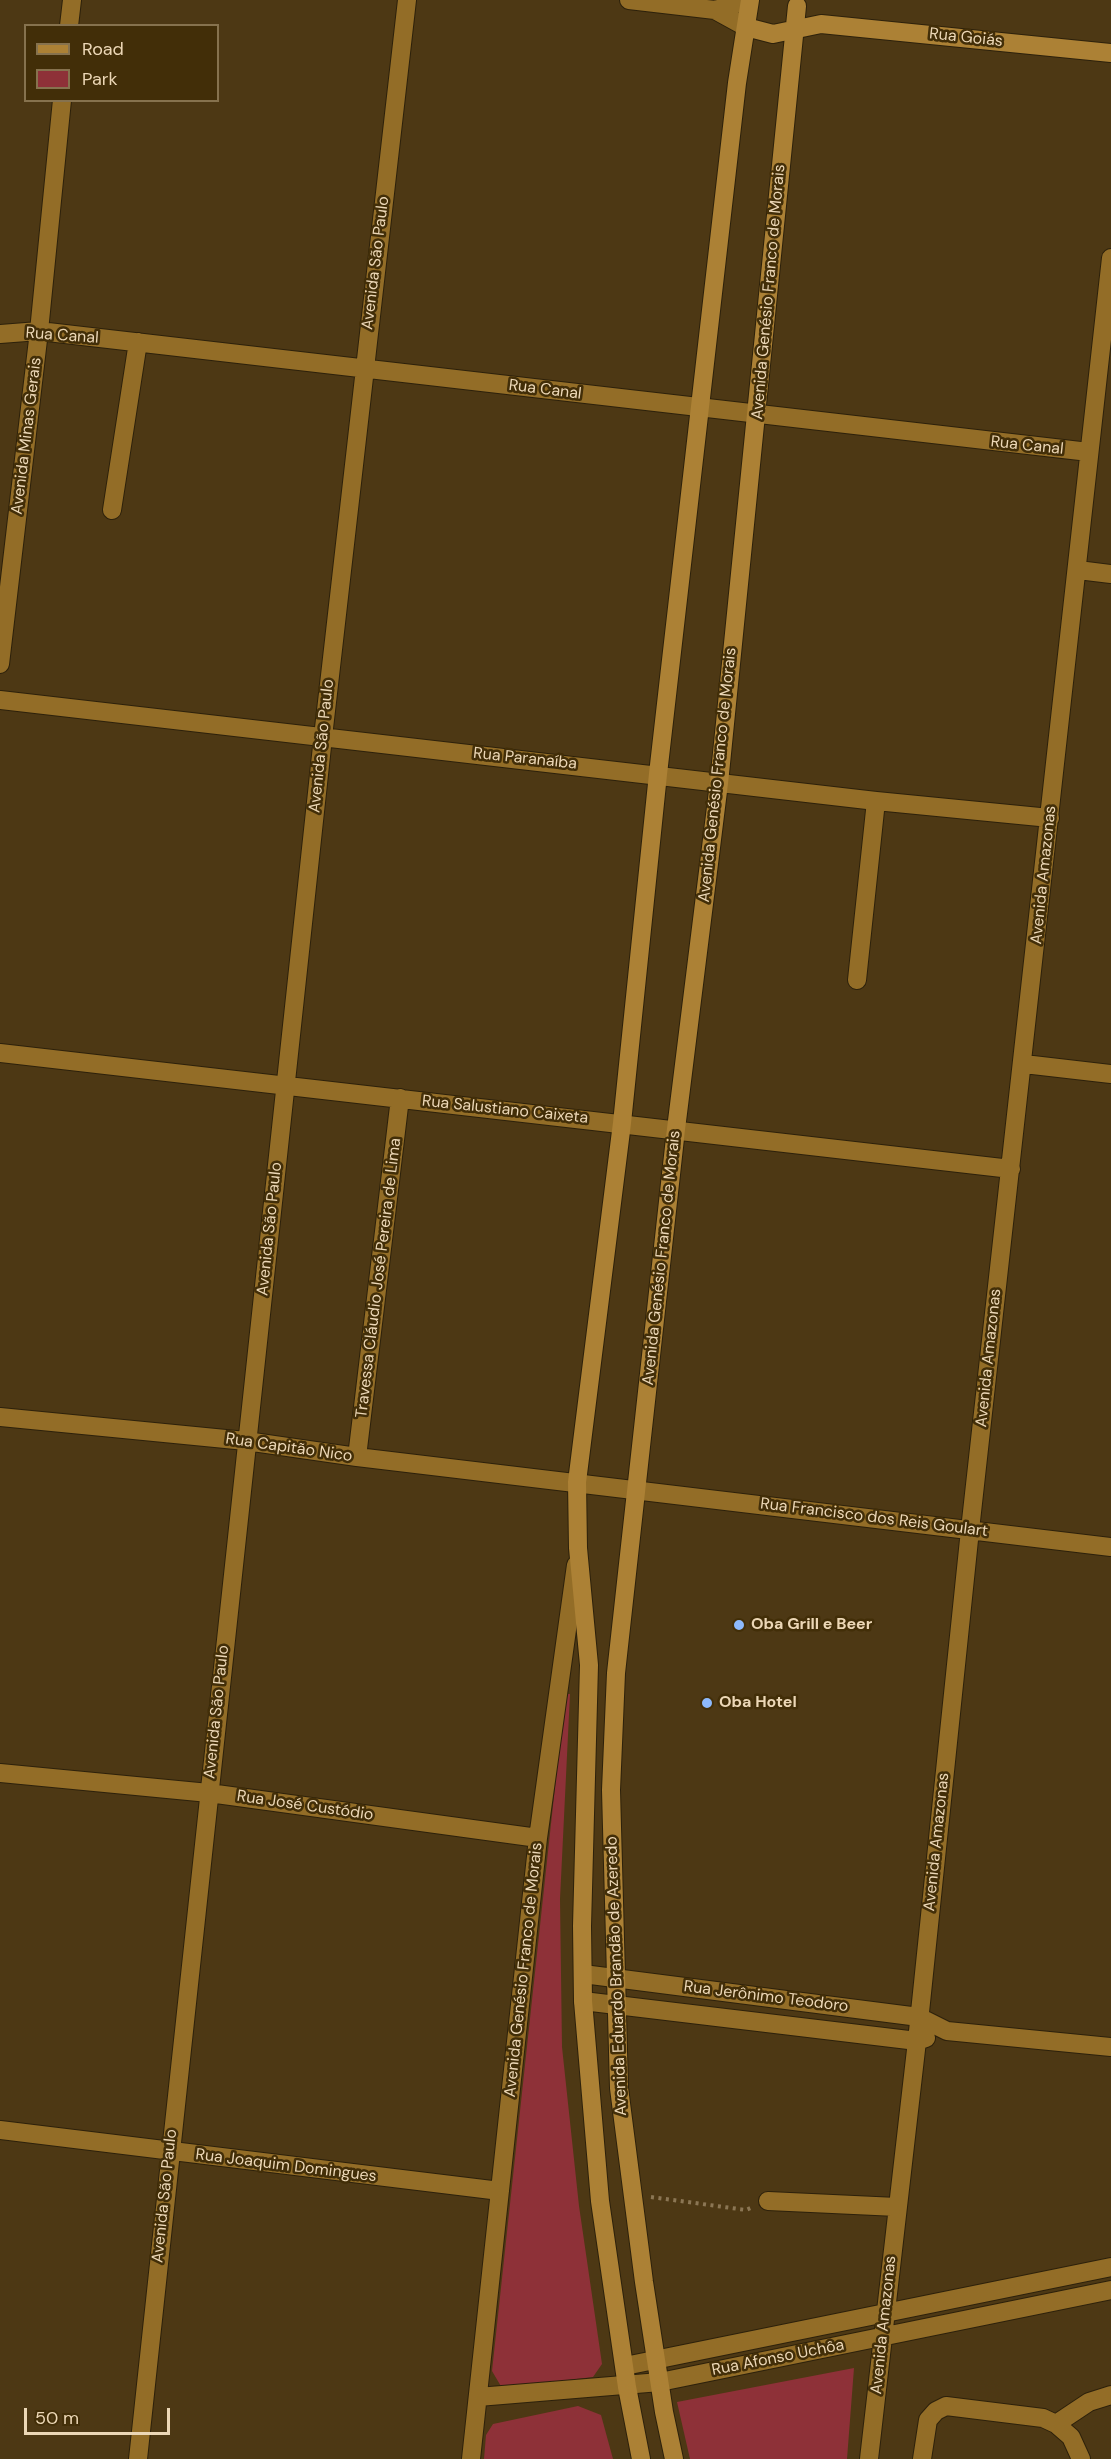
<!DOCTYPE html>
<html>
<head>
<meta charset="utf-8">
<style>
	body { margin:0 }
	#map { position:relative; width:1111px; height:2459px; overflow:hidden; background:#4d3814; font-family:"DM Sans",sans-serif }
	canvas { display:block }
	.legend { position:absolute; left:24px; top:24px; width:195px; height:78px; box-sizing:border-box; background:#422e08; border:2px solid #86724e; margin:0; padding:8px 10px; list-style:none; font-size:18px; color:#ecd7b6 }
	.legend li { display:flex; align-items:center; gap:12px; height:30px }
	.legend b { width:30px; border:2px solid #86724e }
	.scale { position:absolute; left:24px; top:2408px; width:146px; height:27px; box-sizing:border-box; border:3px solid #ecd7b6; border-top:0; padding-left:8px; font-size:18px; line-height:21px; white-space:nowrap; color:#ecd7b6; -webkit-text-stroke:4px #422e08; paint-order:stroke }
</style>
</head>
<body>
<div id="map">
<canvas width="1111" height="2459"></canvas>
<ul class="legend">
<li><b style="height:8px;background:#ac8135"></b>Road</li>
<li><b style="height:16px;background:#8e3138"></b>Park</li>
</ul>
<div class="scale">50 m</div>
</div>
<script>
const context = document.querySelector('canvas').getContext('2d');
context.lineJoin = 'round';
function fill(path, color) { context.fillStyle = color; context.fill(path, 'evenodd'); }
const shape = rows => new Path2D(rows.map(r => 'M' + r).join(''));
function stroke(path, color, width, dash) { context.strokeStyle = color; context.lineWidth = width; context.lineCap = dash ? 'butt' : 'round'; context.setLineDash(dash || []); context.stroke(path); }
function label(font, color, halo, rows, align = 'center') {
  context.font = font + ' "DM Sans",sans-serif'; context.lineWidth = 5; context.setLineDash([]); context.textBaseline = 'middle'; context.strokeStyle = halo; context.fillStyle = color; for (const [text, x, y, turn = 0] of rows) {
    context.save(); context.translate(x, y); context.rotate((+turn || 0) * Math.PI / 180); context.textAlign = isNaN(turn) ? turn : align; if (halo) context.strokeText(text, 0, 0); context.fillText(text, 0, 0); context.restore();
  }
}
fill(shape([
	[565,1694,570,1694,560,1899,562,2047,579,2206,602,2364,593,2377,502,2388,492,2371],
	[854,2368,847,2459,690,2459,677,2402],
	[578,2406,601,2415,613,2459,484,2459,486,2435,493,2424]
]), '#8e3138');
const minor = shape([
	[629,0,715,10,749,0],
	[715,10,746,27],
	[69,26,72,0],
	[0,334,39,331,1089,452],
	[112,510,138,342],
	[1078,570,1111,574],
	[0,664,39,331,62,100],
	[0,700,876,801,1050,818],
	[857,980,876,801],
	[0,1053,1011,1169],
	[1024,1064,1111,1074],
	[0,1417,246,1441,357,1457,1111,1547],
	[357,1457,400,1098],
	[0,1773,209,1793,538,1838],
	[583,1974,919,2017,947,2031,1111,2047],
	[583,2001,917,2041,926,2038],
	[0,2130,500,2191],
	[768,2201,897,2207],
	[625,2366,1111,2267],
	[478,2397,660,2382,1111,2290],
	[1056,2424,1089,2402,1111,2395],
	[138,2459,323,737,407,0],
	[471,2459,538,1838,576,1565],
	[869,2459,917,2041,970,1530,1111,258],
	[922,2459,928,2420,936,2411,946,2406,1043,2418,1056,2424,1071,2437,1081,2459]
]);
const major = shape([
	[746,27,773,34,821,24,1111,53],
	[641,2459,627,2387,600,2201,583,2001,582,1926,589,1665,578,1548,577,1482,622,1123,658,774,737,83,750,0],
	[674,2459,664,2412,644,2282,619,2088,611,1790,616,1673,676,1129,719,783,797,6]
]);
stroke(minor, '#2d210b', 20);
stroke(major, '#2d210b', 20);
stroke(shape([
	[651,2197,746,2210,753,2207]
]), '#8b7654', 4, [3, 4.5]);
stroke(minor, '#936d27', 18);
stroke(major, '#ac8135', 18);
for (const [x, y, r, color] of [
	[739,1625,6,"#8db9fc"],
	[707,1703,6,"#8db9fc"]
]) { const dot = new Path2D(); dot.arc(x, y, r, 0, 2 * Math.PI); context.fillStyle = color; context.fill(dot); stroke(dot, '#422e08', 2); }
label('16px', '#ecd7b6', '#422e08', [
	["Rua Goiás",966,38,6],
	["Avenida São Paulo",376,263,-83],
	["Avenida Genésio Franco de Morais",769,292,-85],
	["Rua Canal",62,336,4],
	["Rua Canal",545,390,7],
	["Avenida Minas Gerais",27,436,-83],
	["Rua Canal",1027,446,6],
	["Avenida São Paulo",322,746,-84],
	["Rua Paranaíba",525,759,6],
	["Avenida Genésio Franco de Morais",718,775,-84],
	["Avenida Amazonas",1044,875,-84],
	["Rua Salustiano Caixeta",505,1110,6],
	["Avenida São Paulo",270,1229,-84],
	["Avenida Genésio Franco de Morais",662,1258,-84],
	["Travessa Cláudio José Pereira de Lima",379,1278,-83],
	["Avenida Amazonas",989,1358,-84],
	["Rua Capitão Nico",289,1448,8],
	["Rua Francisco dos Reis Goulart",874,1518,7],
	["Avenida São Paulo",217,1712,-84],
	["Rua José Custódio",305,1806,8],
	["Avenida Amazonas",937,1842,-84],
	["Avenida Genésio Franco de Morais",524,1970,-84],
	["Avenida Eduardo Brandão de Azeredo",617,1976,-92],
	["Rua Jerônimo Teodoro",766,1997,7],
	["Rua Joaquim Domingues",286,2166,7],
	["Avenida São Paulo",165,2196,-84],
	["Avenida Amazonas",884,2325,-84],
	["Rua Afonso Uchôa",778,2358,-11]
]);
label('bold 16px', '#ecd7b6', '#422e08', [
	["Oba Grill e Beer",751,1625],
	["Oba Hotel",719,1703]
], 'left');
</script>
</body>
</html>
